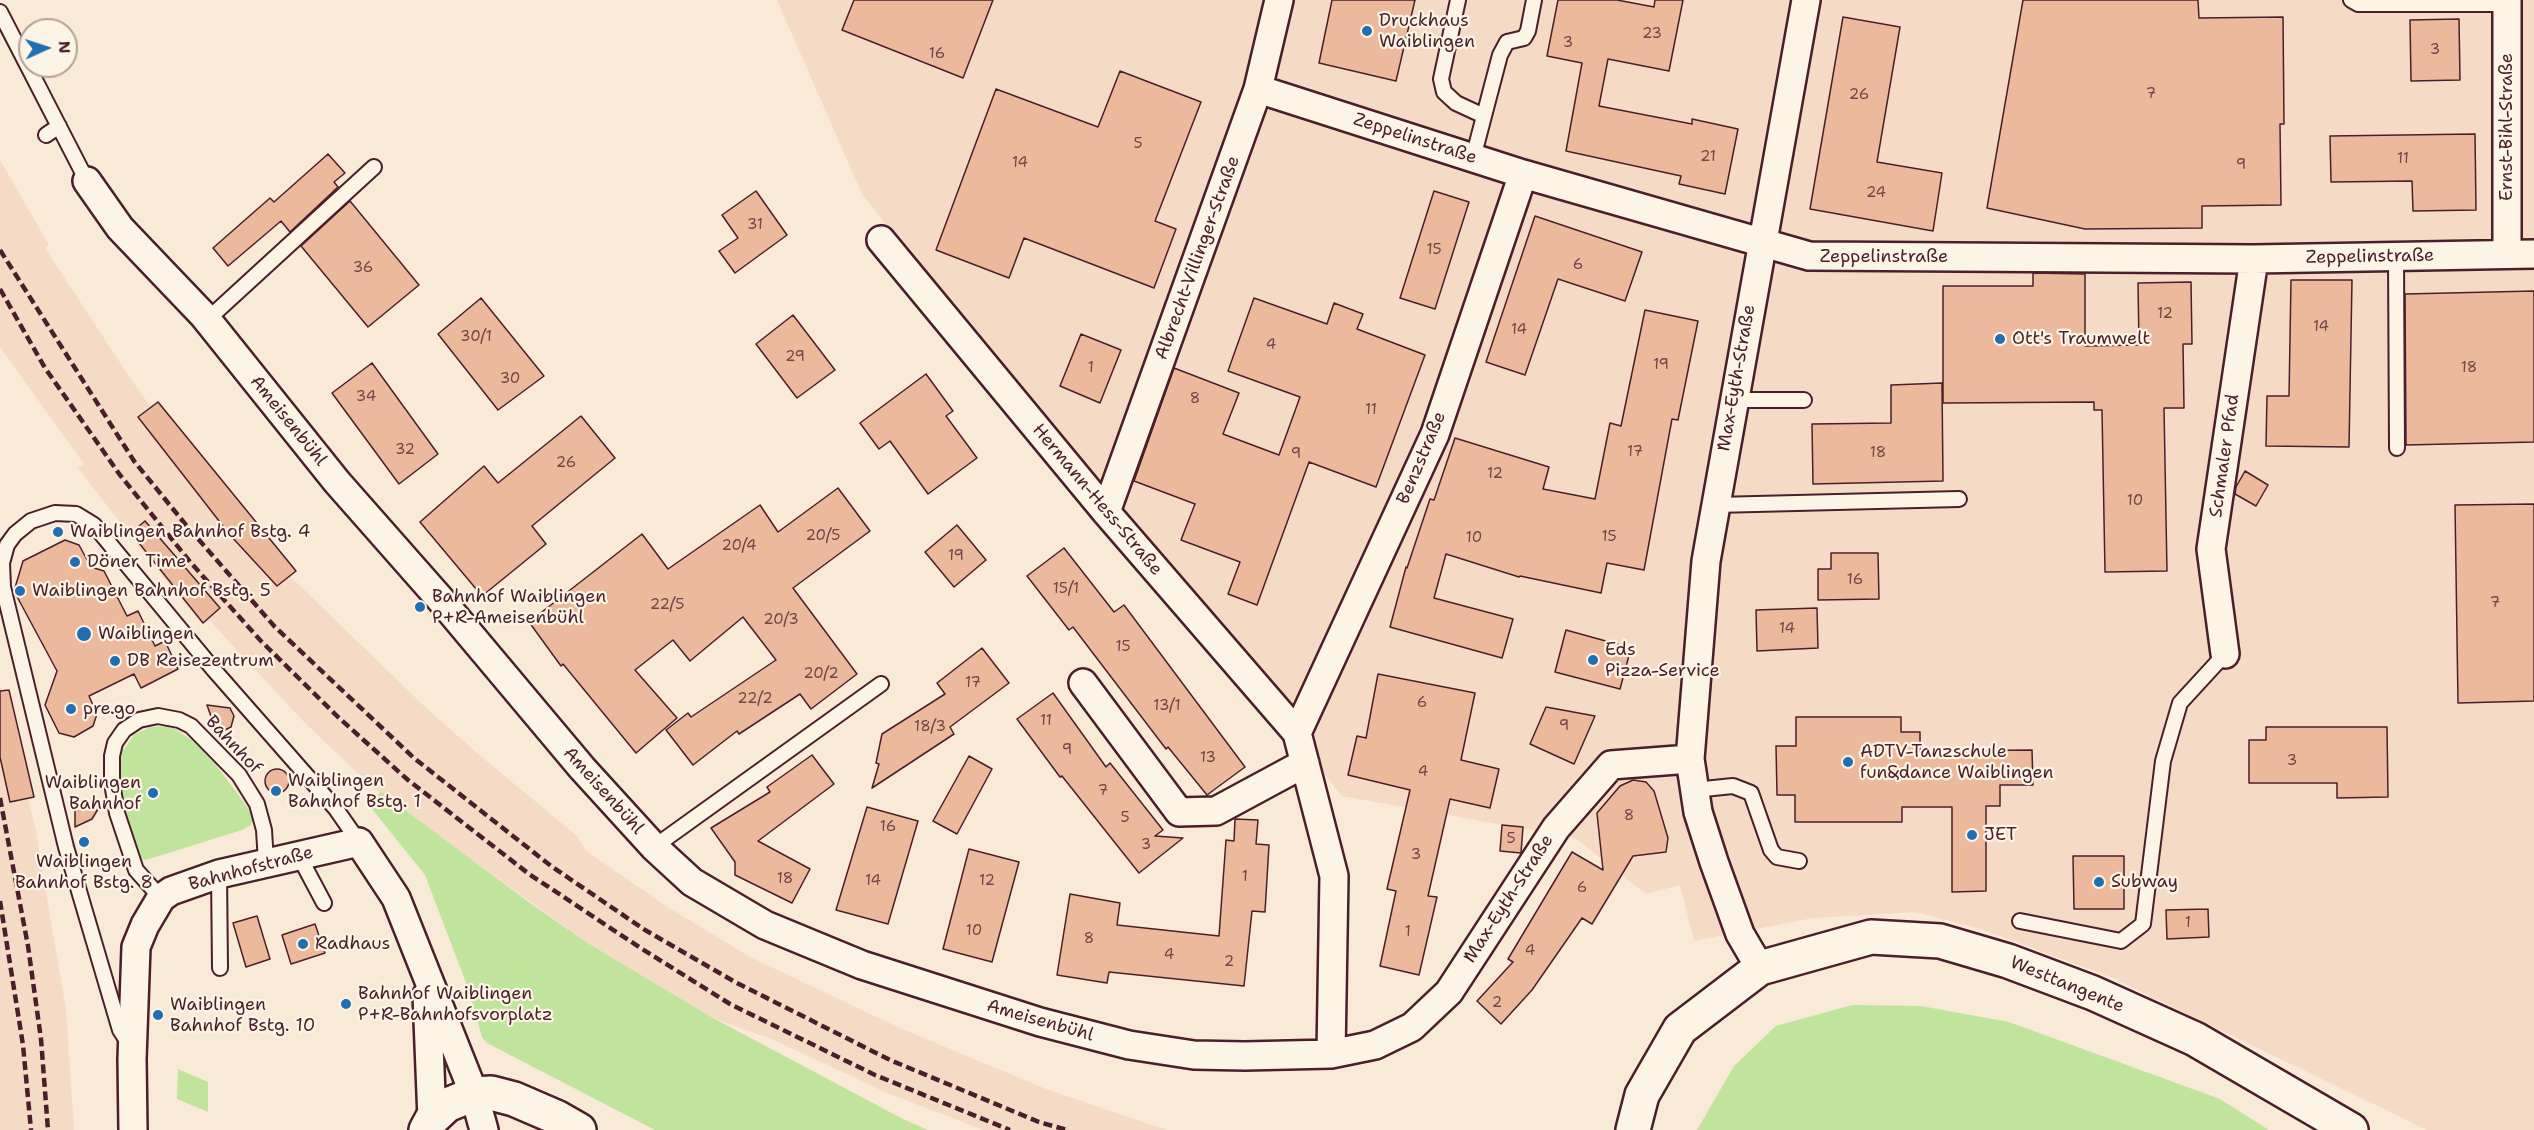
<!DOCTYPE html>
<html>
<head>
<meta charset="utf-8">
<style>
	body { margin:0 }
	#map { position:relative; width:2534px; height:1130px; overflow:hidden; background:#f9e9d7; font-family:"Shantell Sans",sans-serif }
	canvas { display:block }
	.north { position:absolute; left:18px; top:18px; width:60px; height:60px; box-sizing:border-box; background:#fcf5e5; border:2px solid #b59f9b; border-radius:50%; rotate:87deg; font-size:16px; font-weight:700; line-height:24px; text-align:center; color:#4a1f2b }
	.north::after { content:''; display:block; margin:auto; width:21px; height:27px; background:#1f6fb2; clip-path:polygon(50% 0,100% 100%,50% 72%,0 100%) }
</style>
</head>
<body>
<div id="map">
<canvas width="2534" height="1130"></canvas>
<div class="north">N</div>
</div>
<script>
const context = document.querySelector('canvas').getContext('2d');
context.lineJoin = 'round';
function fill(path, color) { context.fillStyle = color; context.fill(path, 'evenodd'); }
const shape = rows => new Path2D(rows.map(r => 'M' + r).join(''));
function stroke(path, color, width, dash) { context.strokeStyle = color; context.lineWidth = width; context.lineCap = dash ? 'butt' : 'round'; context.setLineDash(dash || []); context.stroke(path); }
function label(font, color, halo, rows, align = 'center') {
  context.font = font + ' "Shantell Sans",sans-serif'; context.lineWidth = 4.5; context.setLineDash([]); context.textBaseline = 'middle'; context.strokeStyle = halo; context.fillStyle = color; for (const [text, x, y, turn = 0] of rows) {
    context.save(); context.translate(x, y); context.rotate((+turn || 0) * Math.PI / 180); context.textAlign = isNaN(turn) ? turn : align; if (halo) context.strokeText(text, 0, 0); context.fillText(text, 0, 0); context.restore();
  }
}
fill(shape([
	[777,0,2534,0,2534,1130,2427,1130,2113,978,1981,929,1915,912,1813,918,1694,941,1680,885,1646,894,1575,838,1342,796,862,194],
	[0,160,49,245,45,248,128,375,150,406,158,400,251,515,297,571,291,577,425,707,477,753,577,836,586,851,666,906,752,958,902,1029,1046,1089,1167,1130,983,1130,885,1092,774,1040,713,1018,586,942,373,788,303,721,209,620,203,625,142,551,78,468,84,464,0,347],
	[0,684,36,831,51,922,66,1009,74,1130,0,1130]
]), '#f5dbc6');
fill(shape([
	[171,726,193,741,216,765,254,816,251,825,242,830,146,860,136,858,125,815,119,774,122,752,134,735,150,727],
	[381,792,530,903,586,942,713,1018,903,1119,928,1130,655,1130,487,1043,482,1037,468,988,425,875,368,804],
	[1852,1005,1921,1006,2009,1022,2220,1099,2269,1130,1697,1130,1734,1066,1776,1026],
	[178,1069,208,1082,208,1112,177,1099]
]), '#c1e49d');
const building = shape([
	[854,0,993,0,963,78,842,30,854,0],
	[1332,0,1415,0,1396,81,1319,63,1332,0],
	[1558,0,1617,0,1654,7,1655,0,1683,0,1669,71,1608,59,1599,106,1692,124,1692,119,1738,129,1725,194,1679,184,1681,176,1566,151,1582,63,1547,56,1558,0],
	[2023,0,2198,0,2199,18,2283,17,2284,124,2280,124,2281,205,2202,206,2202,228,2085,229,1987,208,2023,0],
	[1843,17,1900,27,1877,162,1942,173,1933,231,1810,209,1843,17],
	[2459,19,2460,80,2411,81,2410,20,2459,19],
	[1120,71,1201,102,1155,221,1176,229,1154,288,1024,238,1009,278,936,250,996,89,1098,127,1120,71],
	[2475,134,2476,210,2413,211,2412,181,2331,182,2330,136,2475,134],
	[328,154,345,173,334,182,338,187,290,232,281,221,228,266,213,248,270,198,274,202,328,154],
	[756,191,787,235,735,273,719,251,738,238,722,215,756,191],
	[1434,191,1469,202,1435,309,1400,298,1434,191],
	[350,201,419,285,368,327,301,246,350,201],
	[1535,216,1642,252,1625,301,1558,279,1525,375,1486,362,1535,216],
	[2033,273,2085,274,2085,346,2139,345,2138,283,2191,282,2192,344,2183,344,2184,408,2164,408,2167,571,2105,572,2102,410,2094,410,2094,402,1943,403,1943,286,2033,286,2033,273],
	[2291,280,2352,280,2349,447,2266,446,2267,396,2289,396,2291,280],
	[2534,291,2534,442,2406,445,2405,294,2534,291],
	[481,298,544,376,498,410,438,334,481,298],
	[1254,298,1327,324,1334,303,1363,314,1357,329,1425,355,1376,487,1309,462,1257,605,1228,594,1240,562,1181,540,1195,504,1134,481,1174,368,1239,393,1223,434,1279,455,1300,397,1228,371,1254,298],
	[1645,310,1698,321,1678,420,1672,419,1644,570,1607,563,1601,593,1520,576,1519,577,1446,554,1434,598,1513,619,1502,658,1390,627,1406,567,1407,568,1430,499,1434,500,1455,438,1549,467,1543,489,1595,499,1610,423,1621,426,1645,310],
	[793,315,835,370,797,398,756,344,793,315],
	[1081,334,1121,350,1100,403,1060,386,1081,334],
	[372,363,438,454,399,484,332,393,372,363],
	[926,374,953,411,946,416,977,458,928,494,890,441,879,449,860,423,926,374],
	[1942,383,1943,481,1813,484,1812,424,1891,423,1891,385,1942,383],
	[158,402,296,571,277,586,230,535,138,417,158,402],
	[581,416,615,458,532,526,546,544,482,596,420,522,484,466,498,483,581,416],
	[2245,471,2268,485,2256,506,2235,494,2236,487,2245,471],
	[838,488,870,531,793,588,857,674,811,709,800,694,739,734,737,731,693,765,666,730,688,713,691,717,776,660,743,617,690,661,673,640,635,670,677,718,636,753,563,664,561,666,529,622,642,534,668,569,760,505,778,532,838,488],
	[2534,504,2534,701,2458,703,2455,505,2534,504],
	[145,521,220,608,203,623,131,533,145,521],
	[957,525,986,560,954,587,925,552,957,525],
	[65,540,79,545,91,567,104,571,127,616,138,611,155,646,165,641,178,669,141,688,134,674,89,696,97,714,93,726,74,737,59,733,45,705,57,671,14,591,23,561,65,540],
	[1064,548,1114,612,1124,605,1245,767,1207,795,1168,747,1166,749,1073,627,1069,630,1027,576,1064,548],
	[1831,553,1878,553,1879,599,1818,600,1818,569,1831,569,1831,553],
	[1817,608,1818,648,1757,651,1756,610,1817,608],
	[1566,630,1631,648,1620,689,1555,672,1566,630],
	[982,648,1009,683,950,727,954,734,872,788,879,764,876,763,882,734,945,694,937,683,982,648],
	[1378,674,1475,693,1461,760,1499,769,1490,808,1450,799,1428,896,1437,897,1419,975,1380,966,1396,891,1387,889,1410,790,1348,775,1357,736,1366,738,1378,674],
	[9,690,34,797,10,802,0,757,0,691,9,690],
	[1053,693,1106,767,1110,763,1163,830,1155,836,1183,838,1139,873,1062,776,1060,777,1017,719,1053,693],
	[207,705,230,708,234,716,231,727,225,730,214,725,207,705],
	[1546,707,1595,716,1574,764,1530,744,1546,707],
	[1796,717,1901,717,1901,732,1920,732,1920,751,2032,750,2033,785,2000,785,2000,806,1986,806,1986,891,1952,892,1952,807,1902,807,1902,822,1795,822,1795,795,1777,795,1776,746,1796,746,1796,717],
	[2266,727,2387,727,2388,797,2337,798,2337,783,2249,783,2249,740,2266,740,2266,727],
	[812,755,834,784,758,841,810,869,792,903,735,875,735,862,711,828,770,792,767,787,812,755],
	[969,756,992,769,957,834,933,821,969,756],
	'265 781a12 12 0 1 1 24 0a12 12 0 1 1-24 0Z',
	[1633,780,1646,782,1654,791,1668,838,1666,852,1633,856,1592,924,1582,918,1532,990,1501,1024,1477,1001,1513,962,1508,959,1572,852,1603,870,1597,813,1620,786,1633,780],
	[80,800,101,804,92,819,75,827,75,808,80,800],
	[867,807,918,821,888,924,836,910,867,807],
	[1235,819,1258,820,1256,844,1269,845,1265,912,1252,911,1244,986,1109,972,1107,983,1057,975,1070,894,1120,903,1117,925,1219,936,1226,840,1234,841,1235,819],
	[1502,825,1523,827,1521,853,1500,851,1502,825],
	[969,849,1019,862,992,962,943,949,969,849],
	[2073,856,2124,856,2124,909,2074,909,2073,856],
	[2208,909,2209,937,2167,939,2166,910,2208,909],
	[257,916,270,959,246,967,233,923,257,916],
	[315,924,325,953,291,964,282,935,315,924]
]);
fill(building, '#ecb99d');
stroke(building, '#4a1f2b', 1.5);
const service = shape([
	[1458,0,1441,79,1444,92,1456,103,1484,116],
	[2351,0,2358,4,2507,4],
	[0,12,87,181],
	[46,135,59,126],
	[1473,158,1500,55,1507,42,1524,38,1528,31,1534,0],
	[2396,257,2397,448],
	[207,320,374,167],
	[1734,400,1804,400],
	[1715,505,1959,499],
	[1694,790,1733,786,1751,793,1771,850,1777,857,1799,861],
	[654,847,881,684],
	[299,856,324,903],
	[219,874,220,968],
	[161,898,136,870,117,813,112,783,112,756,115,743,124,730,139,720,158,716,179,720,191,726,239,775,257,804,264,830,266,862],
	[2020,921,2121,941,2143,924,2163,761,2180,703,2225,654],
	[129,1044,120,1030,66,847,3,587,2,563,7,545,15,534,31,521,55,513,76,514,94,525,214,670,336,809,359,842]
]);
const minor = shape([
	[1258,89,1523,174,1809,256,2254,259,2534,254],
	[87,181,120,228,204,316,337,482,441,600,582,768,654,847,692,882,765,925,862,965,1040,1022,1129,1045,1194,1055,1245,1056,1331,1054,1375,1045,1412,1027,1449,992,1556,828,1611,765,1690,759],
	[881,240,1106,512,1297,733,1334,876,1331,1054],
	[2507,254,2507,0],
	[1106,512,1258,89,1279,0],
	[2225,654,2211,549,2254,259],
	[1083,683,1179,812,1216,811,1305,763],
	[1297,733,1435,434,1523,174],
	[1760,968,1740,934,1714,862,1698,812,1690,759,1706,561,1806,0],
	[427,995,432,1119],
	[133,1130,132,1059,136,947,145,925,161,898,171,891,219,874,359,842,396,898,474,1094,484,1130]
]);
const tertiary = shape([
	[426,1130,432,1119,447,1105,474,1094,491,1093,514,1099,558,1118,579,1130],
	[1633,1130,1642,1095,1680,1029,1760,968,1871,937,1940,941,2008,961,2093,993,2195,1039,2351,1130]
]);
stroke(service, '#4a1f2b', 18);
stroke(minor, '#4a1f2b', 32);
stroke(tertiary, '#4a1f2b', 38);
stroke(service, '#fcf5e5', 14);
stroke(minor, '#fcf5e5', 27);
stroke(tertiary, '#fcf5e5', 33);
stroke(shape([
	[0,250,134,461,186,525,275,627,414,758,551,866,645,930,735,982,890,1060,1039,1122,1067,1130],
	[0,289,45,368,120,475,191,563,261,641,338,717,408,780,529,874,639,947,730,1004,875,1075,1010,1130],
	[0,798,28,946,41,1039,48,1130],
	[0,901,23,1045,31,1130]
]), '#4a1f2b', 4.5, [9, 4.5]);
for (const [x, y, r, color] of [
	[1367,31,6,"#1f6fb2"],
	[2000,339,6,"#1f6fb2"],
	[58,532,6,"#1f6fb2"],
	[75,562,6,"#1f6fb2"],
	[20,591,6,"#1f6fb2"],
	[420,607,6,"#1f6fb2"],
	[84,634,8,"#1f6fb2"],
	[1593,660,6,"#1f6fb2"],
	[115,661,6,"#1f6fb2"],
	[71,709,6,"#1f6fb2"],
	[1848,762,6,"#1f6fb2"],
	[276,791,6,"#1f6fb2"],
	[153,793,6,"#1f6fb2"],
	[1972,835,6,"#1f6fb2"],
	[84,842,6,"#1f6fb2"],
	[2099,882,6,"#1f6fb2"],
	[303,944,6,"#1f6fb2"],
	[346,1004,6,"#1f6fb2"],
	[158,1015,6,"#1f6fb2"]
]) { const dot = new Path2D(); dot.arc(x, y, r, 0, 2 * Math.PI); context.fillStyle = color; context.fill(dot); stroke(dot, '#fcf5e5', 2); }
label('15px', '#724648', null, [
	["23",1652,34],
	["3",1568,43],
	["3",2435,50],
	["16",937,54],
	["7",2151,94],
	["26",1859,95],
	["5",1138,144],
	["21",1708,157],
	["11",2403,159],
	["14",1020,163],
	["9",2241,165],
	["24",1876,193],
	["31",755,225],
	["15",1434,250],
	["6",1578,265],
	["36",363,268],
	["12",2165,314],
	["14",2321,327],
	["14",1519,330],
	["30/1",476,337],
	["4",1271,345],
	["29",795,357],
	["19",1661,365],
	["1",1091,368],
	["18",2469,368],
	["30",510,379],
	["34",366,397],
	["8",1195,399],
	["11",1371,410],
	["32",405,450],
	["17",1635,452],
	["18",1878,453],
	["9",1296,454],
	["26",566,463],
	["12",1495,474],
	["10",2135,501],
	["20/5",823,536],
	["15",1609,537],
	["10",1474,538],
	["20/4",739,546],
	["19",956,556],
	["16",1855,580],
	["15/1",1066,589],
	["7",2495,603],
	["22/5",667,605],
	["20/3",781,620],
	["14",1787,629],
	["15",1123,647],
	["20/2",821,674],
	["17",973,683],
	["22/2",755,699],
	["6",1422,703],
	["13/1",1167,706],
	["11",1046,721],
	["9",1564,726],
	["18/3",930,727],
	["9",1067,750],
	["13",1208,758],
	["3",2292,761],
	["4",1423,772],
	["7",1103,791],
	["8",1629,816],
	["5",1125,818],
	["16",888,827],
	["5",1511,839],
	["3",1146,845],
	["3",1416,855],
	["1",1245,877],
	["18",785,879],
	["14",873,881],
	["12",987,881],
	["6",1582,888],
	["1",2188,923],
	["10",974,931],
	["1",1408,932],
	["8",1089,939],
	["4",1530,951],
	["4",1169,955],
	["2",1229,962],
	["2",1497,1003]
]);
label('18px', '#4a1f2b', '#fcf5e5', [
	["Druckhaus",1379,21],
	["Waiblingen",1379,42],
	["Ott's Traumwelt",2012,339],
	["Waiblingen Bahnhof Bstg. 4",70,532],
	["Döner Time",87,562],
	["Waiblingen Bahnhof Bstg. 5",32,591],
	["Bahnhof Waiblingen",432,597],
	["P+R-Ameisenbühl",432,618],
	["Waiblingen",98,634],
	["Eds",1605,650],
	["Pizza-Service",1605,671],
	["DB Reisezentrum",127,661],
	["pre.go",83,709],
	["ADTV-Tanzschule",1860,752],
	["fun&dance Waiblingen",1860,773],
	["Waiblingen",288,781],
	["Bahnhof Bstg. 1",288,802],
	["Waiblingen",141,783,"right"],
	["Bahnhof",141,804,"right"],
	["JET",1984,835],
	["Waiblingen",84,862,"center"],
	["Bahnhof Bstg. 8",84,883,"center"],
	["Subway",2111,882],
	["Radhaus",315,944],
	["Bahnhof Waiblingen",358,994],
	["P+R-Bahnhofsvorplatz",358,1015],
	["Waiblingen",170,1005],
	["Bahnhof Bstg. 10",170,1026]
], 'left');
label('18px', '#4a1f2b', '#fcf5e5', [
	["Ernst-Bihl-Straße",2507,127,-90],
	["Zeppelinstraße",1415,139,18],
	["Zeppelinstraße",1884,257],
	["Zeppelinstraße",2370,257,-1],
	["Albrecht-Villinger-Straße",1198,258,-70],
	["Max-Eyth-Straße",1737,378,-80],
	["Ameisenbühl",288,421,51],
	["Schmaler Pfad",2225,456,-82],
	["Benzstraße",1422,458,-67],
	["Hermann-Hess-Straße",1097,500,50],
	["Bahnhof",233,745,47],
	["Ameisenbühl",603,791,48],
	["Bahnhofstraße",251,869,-15],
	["Max-Eyth-Straße",1509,899,-57],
	["Westtangente",2067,985,22],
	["Ameisenbühl",1040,1021,16]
]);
</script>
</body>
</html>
